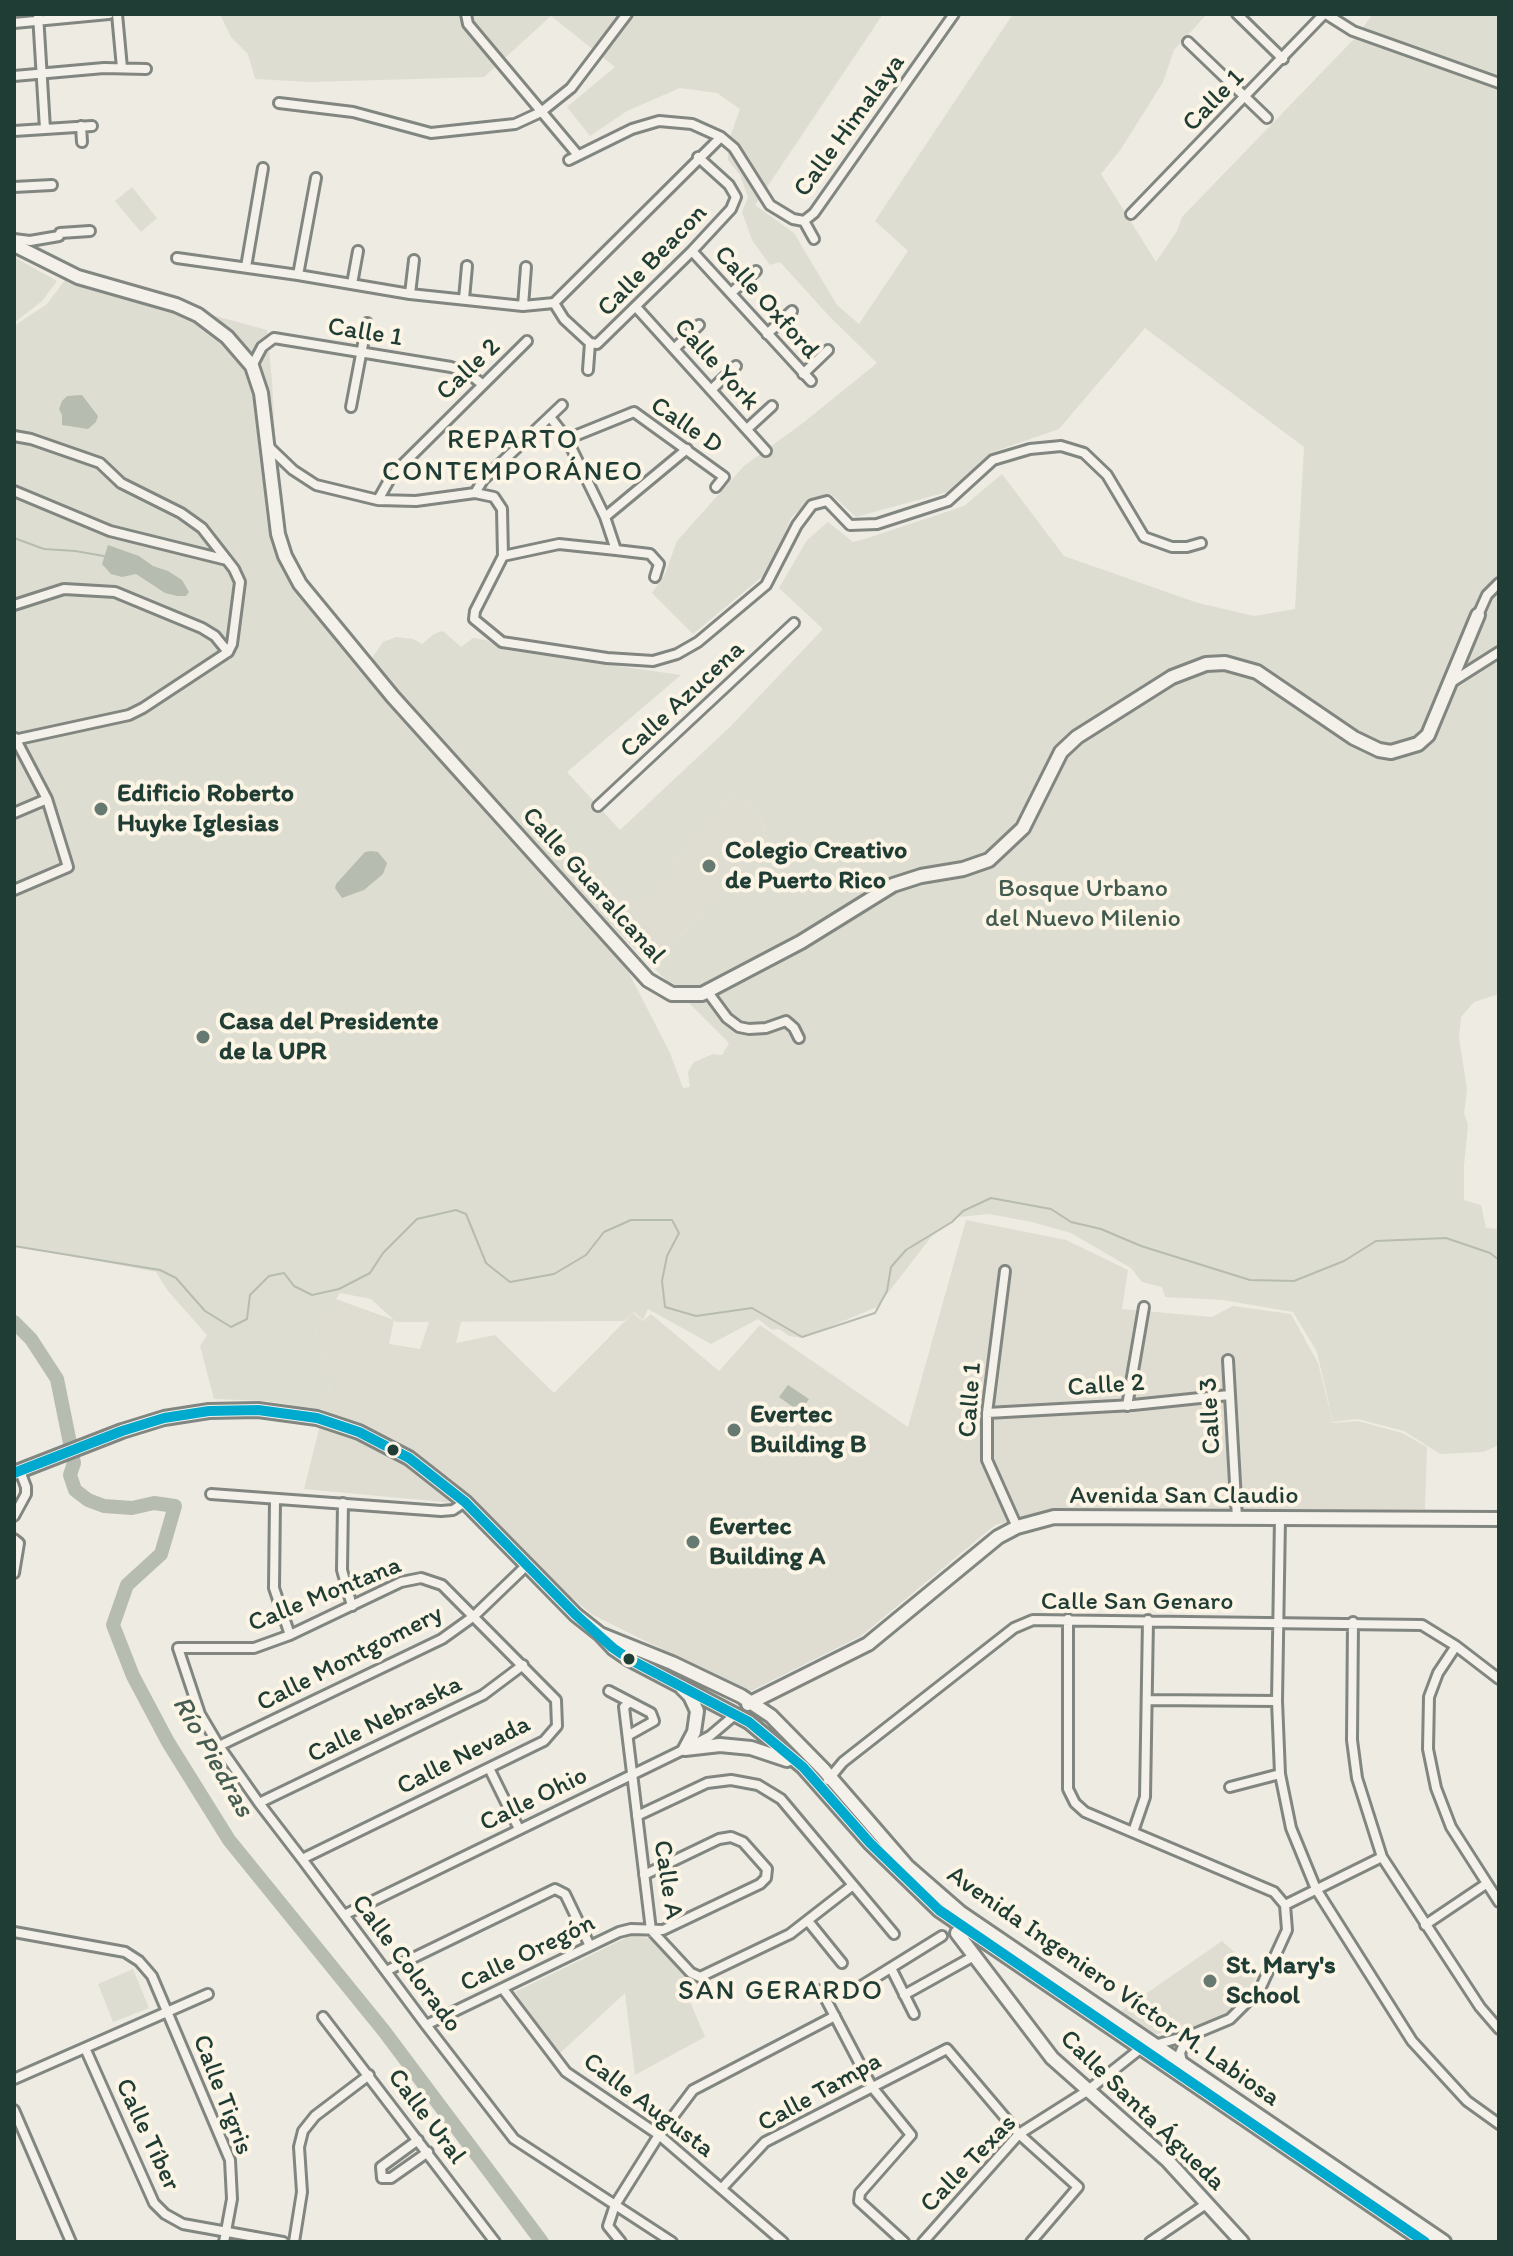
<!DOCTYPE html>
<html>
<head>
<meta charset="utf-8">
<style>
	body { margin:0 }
	#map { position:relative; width:1513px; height:2256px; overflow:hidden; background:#eeebe3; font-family:Itim,sans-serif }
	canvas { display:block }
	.frame { position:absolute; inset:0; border:16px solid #1f3d34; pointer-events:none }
</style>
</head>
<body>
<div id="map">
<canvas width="1513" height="2256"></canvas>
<div class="frame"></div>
</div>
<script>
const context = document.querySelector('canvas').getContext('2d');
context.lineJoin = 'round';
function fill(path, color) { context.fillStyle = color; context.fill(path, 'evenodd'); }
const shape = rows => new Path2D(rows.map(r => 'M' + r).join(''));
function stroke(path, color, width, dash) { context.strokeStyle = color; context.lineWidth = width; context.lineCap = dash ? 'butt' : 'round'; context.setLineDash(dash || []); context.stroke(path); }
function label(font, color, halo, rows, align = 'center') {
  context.font = font + ' Itim,sans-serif'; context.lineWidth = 8; context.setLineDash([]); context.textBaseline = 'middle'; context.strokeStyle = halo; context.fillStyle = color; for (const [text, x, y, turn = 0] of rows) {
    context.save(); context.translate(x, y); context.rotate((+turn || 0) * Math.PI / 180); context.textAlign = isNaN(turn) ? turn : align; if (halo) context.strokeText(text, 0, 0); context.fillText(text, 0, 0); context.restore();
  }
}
fill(shape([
	[732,797,750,804,761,819,766,842,711,908,649,963,610,924,654,889,694,837],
	[966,1220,1066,1240,1128,1270,1122,1309,1212,1317,1233,1306,1291,1314,1318,1363,1333,1423,1358,1421,1402,1433,1427,1447,1425,1509,1053,1511,995,1525,861,1636,749,1692,593,1615,454,1503,304,1489,331,1382,315,1332,336,1299,394,1320,389,1344,420,1349,430,1319,461,1322,456,1343,495,1335,554,1393,633,1313,643,1321,651,1314,719,1371,760,1325,908,1427],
	[1222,1941,1258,1973,1251,1989,1232,2009,1217,2019,1194,2027,1157,2034,1148,2032,1121,2011]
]), '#dfddd2');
fill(shape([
	[220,14,883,14,755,205,794,233,837,305,859,324,908,251,875,221,1013,14,1207,14,1174,50,1163,82,1121,149,1101,174,1156,262,1177,231,1182,217,1354,39,1373,14,1499,14,1499,994,1474,1002,1461,1017,1459,1037,1467,1090,1464,1113,1468,1125,1464,1165,1464,1200,1481,1205,1486,1228,1499,1229,1499,1445,1483,1452,1440,1454,1404,1431,1358,1419,1333,1422,1317,1352,1293,1312,1223,1300,1165,1297,1162,1287,1142,1282,1131,1268,1071,1233,1032,1222,989,1214,958,1217,932,1236,877,1307,803,1338,789,1336,779,1329,772,1330,758,1319,711,1344,648,1309,643,1320,634,1312,624,1321,396,1322,371,1299,340,1293,315,1332,331,1382,324,1410,267,1401,214,1399,200,1346,207,1335,168,1291,156,1272,14,1245,14,326,47,304,68,276,267,330,272,381,280,537,287,574,312,607,371,668,372,658,383,642,396,637,413,639,422,644,434,634,443,631,461,647,473,638,486,640,505,650,681,675,567,772,620,830,732,725,823,629,779,588,807,540,828,522,853,542,865,539,964,506,1002,474,1064,556,1198,603,1254,616,1295,609,1304,447,1145,328,1059,429,990,453,947,492,856,517,831,494,812,498,791,518,768,572,693,634,652,593,665,574,677,541,744,466,803,423,877,363,830,317,780,262,770,265,752,240,742,212,748,197,740,175,728,160,728,143,740,109,717,93,680,88,627,111,590,136,567,107,615,67,551,16,484,77,310,82,255,79,248,54,231,37],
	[732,797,750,804,761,819,766,842,711,908,649,963,729,1043,722,1055,713,1054,694,1062,688,1072,690,1087,683,1088,670,1053,629,973,597,929,610,924,654,889,694,837],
	[132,187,157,218,141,232,115,201],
	[14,257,57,281,42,301,14,323],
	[632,1935,651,1939,685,1975,685,1990,705,2037,635,2075,625,1993,559,2054,515,1992],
	[133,1969,149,2008,113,2022,98,1984]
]), '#deddd1');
fill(shape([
	[82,395,98,416,96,422,88,429,62,425,62,415,59,409,62,401,67,396],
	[108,545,139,556,153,566,168,571,182,580,189,592,186,596,177,596,165,593,136,574,122,577,111,574,102,564],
	[371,851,378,852,387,863,383,874,364,890,342,898,335,888,336,884,365,852],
	[788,1385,809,1399,800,1412,779,1397]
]), '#b7bcb1');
stroke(shape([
	[14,538,44,549,75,551,104,556],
	[14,1246,160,1270,176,1278,205,1311,231,1327,247,1319,250,1295,269,1276,284,1273,294,1286,312,1295,339,1289,370,1273,383,1253,417,1219,456,1210,466,1214,486,1263,510,1282,554,1274,586,1255,604,1232,631,1220,672,1220,679,1233,667,1256,662,1281,665,1307,696,1316,752,1308,802,1337,875,1313,887,1291,891,1267,906,1250,952,1222,963,1211,991,1198,1051,1209,1071,1222,1101,1229,1141,1246,1250,1280,1294,1281,1344,1261,1376,1241,1446,1238,1490,1253,1499,1260],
	[1499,1327,1499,1331]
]), '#b7bcb1', 2);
stroke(shape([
	[14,1322,31,1339,57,1379,74,1463,70,1475,75,1490,88,1500,104,1506,132,1508,154,1503,175,1506,161,1554,127,1585,113,1625,133,1676,168,1742,229,1840,384,2031,542,2242]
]), '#b7bcb1', 14);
const street = shape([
	[38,14,45,129],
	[117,14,122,68],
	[466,14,468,24,577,154],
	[1237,14,1283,59],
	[1326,14,1353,31,1499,83],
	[14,23,109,14],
	[1188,42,1267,118],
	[14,76,104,68,146,69],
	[279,103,353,112,431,133,515,124,541,112,571,88,627,14],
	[81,126,82,142],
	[14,131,92,126],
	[569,160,632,129,659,121,692,124,721,137,734,148,770,205,793,219,804,221],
	[14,187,52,185],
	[1131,214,1324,14],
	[804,221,814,213,954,14],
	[804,221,814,239],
	[14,239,30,241,59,236,60,233,90,231],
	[692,251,811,381],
	[177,258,298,275,410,294,523,306,554,303,721,137],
	[246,267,263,168],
	[298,275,316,178],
	[352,284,358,251],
	[731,293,756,271],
	[410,294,414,260],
	[464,299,467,266],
	[554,303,564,319,590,343,597,344,692,251,731,209,736,197,729,185,698,157],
	[523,306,526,267],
	[636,307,766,451],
	[767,334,792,311],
	[674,349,699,325],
	[252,366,262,347,274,338,451,367,468,373,482,384],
	[588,370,590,343],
	[803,374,828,350],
	[711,390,736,366],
	[351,407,367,323],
	[550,417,567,439,605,517,616,550],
	[747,429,772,406],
	[14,436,31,439,100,463,121,483,181,513,202,528,234,569,240,582,232,644,228,652],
	[567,439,634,412,724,477,716,487],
	[268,446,293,470,316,485,378,500,416,501,475,493,494,497,502,509,503,556,475,611,474,619,502,642,607,658,653,661,677,654,698,642,766,585,797,525,812,505,827,501,850,525,877,524,948,501,993,460,1030,449,1061,446,1084,453,1107,475,1144,537,1172,547,1187,547,1201,543],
	[14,491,110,531,227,560],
	[475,493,483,480,562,405],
	[378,500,392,475,527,341],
	[605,517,687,449],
	[503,556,559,544,616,550,650,554,659,564,655,577],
	[14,605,64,589,115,592,202,628,215,636,228,652],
	[1478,615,1487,595,1499,583],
	[1450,683,1499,652],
	[14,740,129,715,143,708,228,652],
	[598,806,794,623],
	[14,813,47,799],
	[14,890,68,867,47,799,15,738],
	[707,991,727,1018,739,1027,749,1029,766,1028,786,1021,794,1028,799,1038],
	[1005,1271,987,1413,987,1460,1017,1527],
	[1228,1360,1237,1518],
	[1127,1406,1144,1307],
	[987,1413,1133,1405,1229,1395],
	[211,1494,441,1511,453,1510,465,1502],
	[275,1500,274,1588,290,1635],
	[343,1503,342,1570,352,1606],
	[14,1516,26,1494,26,1487,20,1471],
	[1280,1518,1277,1701,1280,1774,1291,1828,1316,1889,1412,2041,1467,2101,1499,2124],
	[14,1539,19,1543,14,1573],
	[1068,1619,1068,1789,1075,1803,1085,1812,1274,1892,1285,1905],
	[1353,1622,1352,1740,1357,1778,1382,1857,1480,2007,1499,2029],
	[1456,1646,1438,1673,1429,1697,1428,1749,1436,1788,1451,1827,1499,1902],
	[609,1691,651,1713,654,1721,629,1735],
	[1148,1700,1277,1701],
	[630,1702,624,1707,651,1930,691,1973,700,1977,790,1934,853,1885],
	[219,1746,442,1639,474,1616,527,1565],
	[489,1768,519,1829],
	[828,1780,843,1762,1014,1628,1033,1620,1422,1625,1456,1646,1499,1679],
	[1230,1787,1280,1774],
	[259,1803,483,1695,523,1665],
	[637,1816,707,1783,731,1780,758,1785,781,1799,894,1934],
	[1133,1832,1145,1797,1148,1620],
	[302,1859,544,1741,557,1726,556,1700,442,1585,421,1578,401,1582,290,1635,254,1648,178,1648,200,1714,219,1746,259,1803,302,1859,344,1915,426,2025,514,2139,672,2242],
	[1285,1905,1382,1857],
	[344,1915,685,1749,710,1736,736,1714],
	[808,1921,842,1963],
	[1425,1925,1486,1884],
	[14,1932,125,1952,139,1961,152,1976,230,2160,232,2199,224,2242],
	[891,1968,914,2014],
	[386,1971,555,1889,565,1894,590,1946],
	[863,1985,942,1936],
	[503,1989,566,2072,659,2135,783,2242],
	[821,1990,872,2087,911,2135,860,2193,859,2201,904,2242],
	[904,1995,974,1956],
	[323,2017,495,2242],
	[426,2025,619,1932,631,1929,663,1930,760,1884,766,1878,767,1869,743,1842,731,1837,719,1839,644,1875],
	[85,2048,154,2203,165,2214,183,2224,283,2242],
	[1182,2062,1180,2053,1184,2044,1191,2036],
	[14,2079,208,1994],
	[14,2110,71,2242],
	[418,2140,381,2167,382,2178,391,2178,428,2152],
	[722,2188,765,2142,947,2049,1019,2134,1078,2187,1031,2242],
	[294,2242,302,2192,299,2147,303,2131,315,2116,369,2075],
	[621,2242,608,2226,615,2205,659,2135,693,2090,835,2016],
	[923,2242,1019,2134,1087,2091,1140,2049,1194,2034,1230,2019,1260,1989,1287,1930,1285,1905],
	[1150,2242,1206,2204]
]);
const secondary = shape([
	[14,245,78,277,176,305,198,315,227,337,252,366,261,393,278,534,285,556,300,584,393,697,648,980,672,994,702,994,801,942,893,885,921,876,963,869,989,860,1023,828,1061,752,1077,737,1172,677,1206,664,1225,663,1257,672,1354,738,1379,750,1391,752,1418,744,1428,735,1478,615],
	[14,1473,122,1431,164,1418,209,1411,258,1410,317,1418,359,1432,409,1458,465,1502,576,1615,600,1634,613,1648,629,1659,749,1722,803,1767,870,1843,939,1910,1425,2242],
	[600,1634,672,1663,741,1696,771,1716,823,1769,907,1866,961,1913,1444,2242],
	[682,1688,690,1696,697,1711,694,1732,685,1749],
	[748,1704,868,1644,998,1537,1017,1527,1054,1517,1499,1519],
	[685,1749,720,1745,751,1748,787,1760],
	[957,1933,1052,2058,1167,2160,1242,2242]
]);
stroke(street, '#828681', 14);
stroke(secondary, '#828681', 18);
stroke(street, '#f4f1eb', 8);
stroke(secondary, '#f4f1eb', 12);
stroke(shape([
	[14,1473,122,1431,164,1418,209,1411,258,1410,317,1418,359,1432,409,1458,465,1502,576,1615,613,1648,629,1659,749,1722,803,1767,870,1843,939,1910,1425,2242]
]), '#00a9ce', 10);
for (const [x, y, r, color] of [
	[101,809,8,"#677a71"],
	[709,866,8,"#677a71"],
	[203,1037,8,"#677a71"],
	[734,1430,8,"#677a71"],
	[393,1450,7,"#1f3d34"],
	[693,1542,8,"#677a71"],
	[629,1659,7,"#1f3d34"],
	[1210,1981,8,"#677a71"]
]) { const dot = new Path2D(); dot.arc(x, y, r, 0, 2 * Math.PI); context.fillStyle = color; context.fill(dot); stroke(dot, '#fcf5e5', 3); }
label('26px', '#1f3d34', '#fcf5e5', [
	["Calle 1",1214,101,-46],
	["Calle Himalaya",850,126,-54],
	["Calle Beacon",653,261,-46],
	["Calle Oxford",766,303,48],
	["Calle 1",365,333,9],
	["Calle York",716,365,48],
	["Calle 2",469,370,-44],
	["Calle D",686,426,34],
	["Calle Azucena",683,700,-43],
	["Calle Guaralcanal",593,886,48],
	["Calle 2",1106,1386,-4],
	["Calle 1",971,1400,-86],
	["Calle 3",1211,1416,-93],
	["Avenida San Claudio",1184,1496],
	["Calle Montana",325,1595,-22],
	["Calle San Genaro",1137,1602],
	["Calle Montgomery",350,1659,-27],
	["Calle Nebraska",385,1720,-26],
	["Calle Nevada",464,1756,-27],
	["Calle Ohio",534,1800,-26],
	["Calle A",667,1880,81],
	["Calle Oregón",528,1954,-26],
	["Calle Colorado",406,1964,53],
	["Avenida Ingeniero Víctor M. Labiosa",1113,1987,35],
	["Calle Tampa",820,2093,-29],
	["Calle Tigris",222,2095,69],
	["Calle Augusta",648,2106,37],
	["Calle Santa Águeda",1142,2111,44],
	["Calle Ural",426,2117,53],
	["Calle Tíber",147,2135,65],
	["Calle Texas",969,2164,-46]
]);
label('bold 26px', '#1f3d34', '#fcf5e5', [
	["Edificio Roberto",117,794],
	["Huyke Iglesias",117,824],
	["Colegio Creativo",725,851],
	["de Puerto Rico",725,881],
	["Casa del Presidente",219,1022],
	["de la UPR",219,1052],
	["Evertec",750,1415],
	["Building B",750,1445],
	["Evertec",709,1527],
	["Building A",709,1557],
	["St. Mary's",1226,1966],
	["School",1226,1996]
], 'left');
label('26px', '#425b50', '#fcf5e5', [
	["Bosque Urbano",1083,889],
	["del Nuevo Milenio",1083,919]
]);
context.letterSpacing = '2px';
label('28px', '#1f3d34', '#fcf5e5', [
	["REPARTO",513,441],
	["CONTEMPORÁNEO",513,473],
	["SAN GERARDO",781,1992]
]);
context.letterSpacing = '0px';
label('italic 28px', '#465d53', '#fcf5e5', [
	["Río Piedras",212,1757,60]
]);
</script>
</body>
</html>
